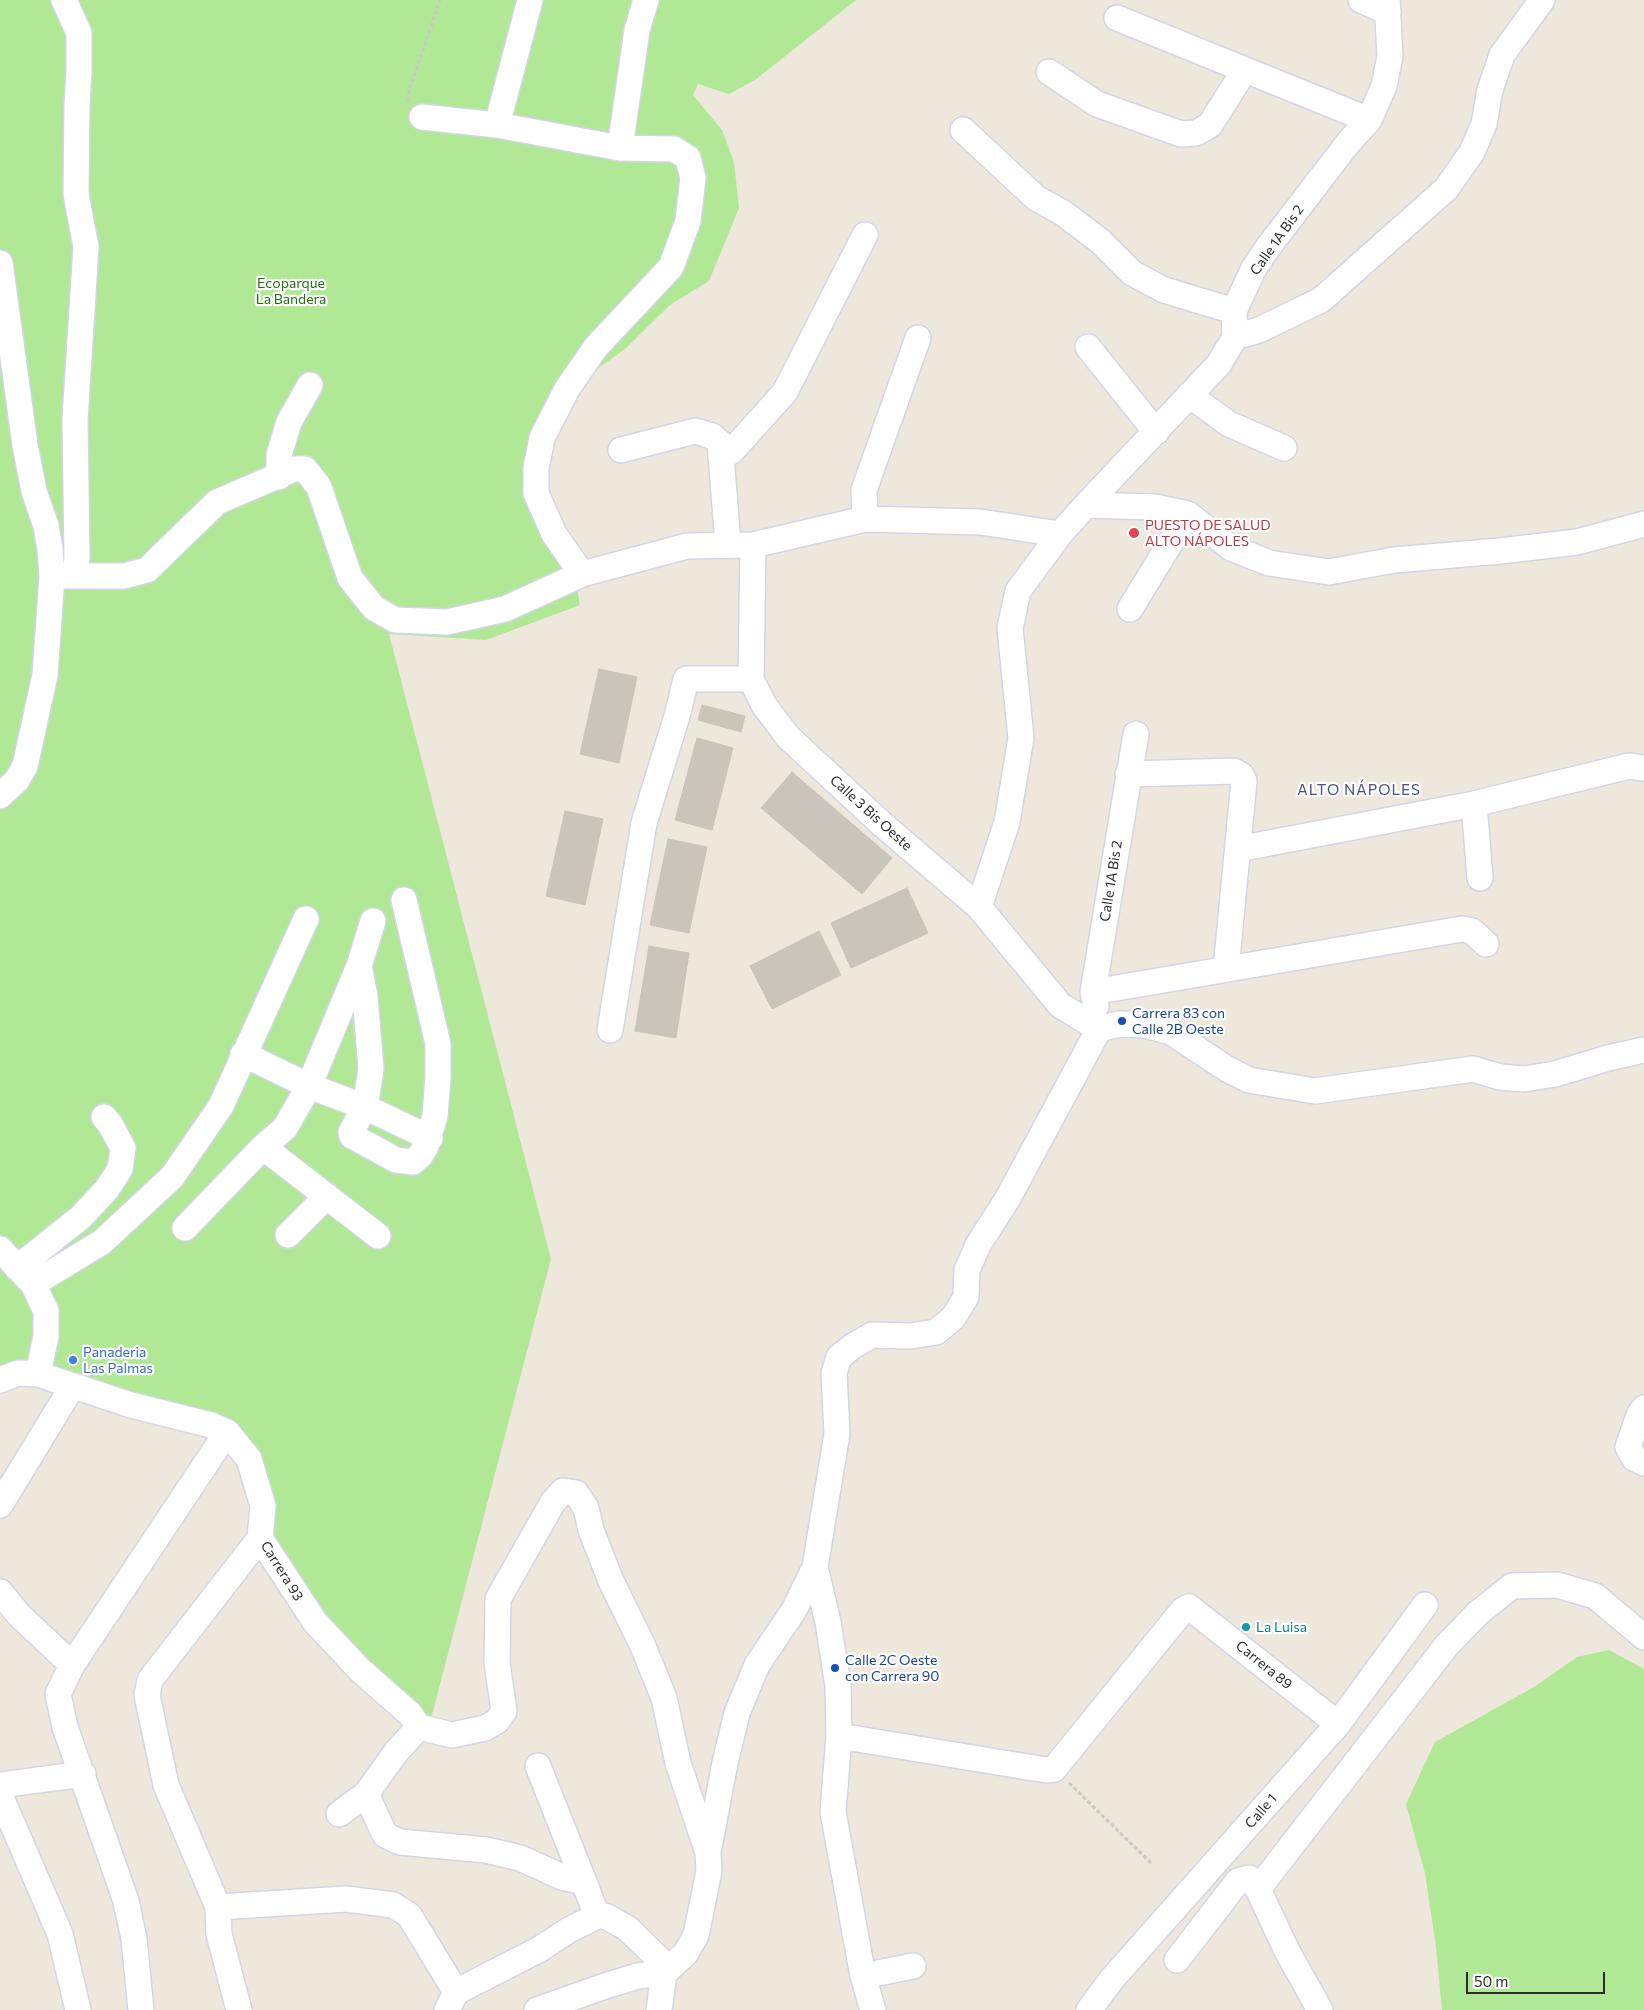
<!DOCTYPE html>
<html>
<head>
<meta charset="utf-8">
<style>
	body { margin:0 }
	#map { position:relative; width:1644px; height:2010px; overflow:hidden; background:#eee7dc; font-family:Commissioner,sans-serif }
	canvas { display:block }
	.scale { position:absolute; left:1466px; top:1972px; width:139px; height:22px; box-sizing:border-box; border:2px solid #2b2b2b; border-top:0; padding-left:6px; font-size:15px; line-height:18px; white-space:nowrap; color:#2b2b2b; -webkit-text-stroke:4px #fff; paint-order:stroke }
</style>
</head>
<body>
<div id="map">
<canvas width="1644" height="2010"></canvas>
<div class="scale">50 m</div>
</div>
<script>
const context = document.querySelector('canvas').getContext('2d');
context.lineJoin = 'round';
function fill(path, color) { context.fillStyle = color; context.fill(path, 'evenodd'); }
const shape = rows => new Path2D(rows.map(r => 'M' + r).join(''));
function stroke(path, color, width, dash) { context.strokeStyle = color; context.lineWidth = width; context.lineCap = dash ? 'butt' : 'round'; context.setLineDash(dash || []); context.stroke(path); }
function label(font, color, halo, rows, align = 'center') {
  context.font = font + ' Commissioner,sans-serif'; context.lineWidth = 4.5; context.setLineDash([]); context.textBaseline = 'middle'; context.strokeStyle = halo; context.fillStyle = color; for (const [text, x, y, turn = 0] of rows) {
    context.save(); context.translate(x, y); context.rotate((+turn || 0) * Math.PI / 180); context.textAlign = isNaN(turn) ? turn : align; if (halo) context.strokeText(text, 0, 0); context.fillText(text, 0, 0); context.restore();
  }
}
fill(shape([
	[0,0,856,0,755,80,729,94,698,84,693,95,722,130,734,162,739,208,709,281,670,305,626,348,596,370,583,374,539,473,572,560,580,605,486,640,389,634,551,1259,432,1715,419,1727,260,1538,263,1506,227,1432,72,1387,0,1380],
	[1609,1650,1644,1669,1644,2010,1442,2010,1436,1947,1425,1873,1406,1804,1435,1742,1534,1687,1577,1657]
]), '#b0e895');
const building = shape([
	[599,669,637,677,619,763,580,754,599,669],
	[702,705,745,716,741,732,698,720,702,705],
	[697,738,733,748,712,830,675,820,697,738],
	[792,772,892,858,862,894,761,808,792,772],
	[565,811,603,819,585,905,546,896,565,811],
	[668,839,707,847,689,933,650,925,668,839],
	[907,888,928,933,851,968,831,923,907,888],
	[819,931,841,975,772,1009,750,966,819,931],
	[649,946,689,953,676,1038,635,1031,649,946]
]);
fill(building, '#c9c5bb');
stroke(building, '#cac3b6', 1);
const minor = shape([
	[64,0,79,33,79,72,77,105,76,194,86,247,75,419,77,557,76,568,72,576],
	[1361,0,1388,12],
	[1117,18,1369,120],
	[1049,72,1097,104,1181,134,1196,133,1210,125,1244,71],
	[422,117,497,125,620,148,674,149,688,158,693,178,688,221,671,267,596,347,567,389,542,438,536,468,536,493,554,534,582,574],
	[497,125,530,0],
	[963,130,1036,198,1063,213,1100,241,1132,273,1164,290,1234,311],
	[620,148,637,30,646,0],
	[0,263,25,445,34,491,46,526,50,549,52,576,45,675,25,766,17,780,0,796],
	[1235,337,1259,330,1321,300,1446,189,1472,152,1484,124,1490,90,1502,55,1542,0],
	[1088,347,1156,432],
	[1189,395,1229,424,1284,448],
	[621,450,695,431,712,436,720,443,728,544],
	[721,457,732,451,785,392,865,235],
	[279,477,279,455,289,422,310,385],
	[1086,505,1155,507,1188,514,1231,548,1269,563,1329,572,1394,560,1500,551,1577,542,1644,524],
	[865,519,864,490,918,338],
	[753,545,751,679,764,705,788,737,883,825,979,907,1060,1005,1099,1029],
	[52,576,124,576,147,570,217,502,294,469,305,469,319,487,350,578,374,608,395,620,447,622,505,609,582,574,687,546,753,545,865,519,980,522,1060,534],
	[1130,609,1188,514],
	[1128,774,1234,771,1241,775,1244,781,1226,969],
	[1474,804,1480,878],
	[1238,849,1474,804,1629,766,1644,768],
	[979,907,1007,822,1021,738,1010,628,1018,591,1060,534,1086,505,1219,364,1235,337,1234,311,1254,268,1269,246,1348,143,1369,120,1384,86,1390,56,1387,0],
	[359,966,365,996,371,1069,365,1107,351,1132,352,1136,396,1160,413,1162,420,1156,426,1146,435,1116,438,1077,438,1044,404,900],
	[1093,992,1462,929,1472,931,1486,944],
	[1096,1006,1093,992,1136,734],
	[610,1030,644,823,677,716,686,679,751,679],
	[243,1054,309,1086,365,1107,430,1138],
	[263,1147,378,1236],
	[185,1228,263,1147,285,1128,309,1086,359,966,373,921],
	[288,1235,327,1196],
	[0,1249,33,1284,46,1311,46,1336,38,1374],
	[17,1268,81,1217,107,1189,120,1169,123,1148,110,1124,104,1117],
	[33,1284,102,1242,172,1177,221,1106,306,919],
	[0,1380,18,1373,38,1374,131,1405,211,1425,227,1432,249,1459,263,1506,260,1538,315,1622,360,1670,410,1714,419,1727,452,1735,485,1728,497,1721,504,1711,497,1663,498,1599,553,1502,563,1491,576,1493,586,1508,591,1530,611,1581,642,1644,664,1698,678,1763,707,1850],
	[1644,1408,1639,1415,1628,1447,1634,1458,1644,1463],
	[0,1505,72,1387],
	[815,1567,828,1622,838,1686,839,1736,833,1812,863,1976,873,2010],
	[0,1592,19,1615,72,1665],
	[839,1736,1046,1770,1054,1769,1183,1610,1189,1607,1338,1724],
	[538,1766,584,1882],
	[0,1785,83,1774],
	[366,1794,385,1835,400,1842,486,1850,520,1858,562,1877,584,1882,597,1916],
	[0,1795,60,1934,78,2010],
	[339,1814,366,1794,397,1751,419,1727],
	[1258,1889,1447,1645,1478,1613,1512,1586,1557,1585,1595,1596,1644,1637],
	[218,1907,346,1899,393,1905,409,1915,456,1992],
	[1177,1960,1238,1881,1249,1878,1258,1889,1287,1951,1320,2010],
	[863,1976,913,1966],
	[141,2010,134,1939,126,1901,65,1727,58,1694,72,1665,227,1432],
	[239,2010,219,1934,218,1907,166,1785,147,1695,150,1680,260,1538],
	[447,2010,456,1992,540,1949,569,1930,597,1916,605,1916,627,1928,669,1969],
	[537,2010,605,1986,638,1976,664,1973,686,1953,696,1935,709,1871,708,1852,725,1763,737,1713,757,1665,794,1610,815,1567,837,1434,834,1373,839,1357,853,1346,872,1335,910,1336,936,1332,953,1318,966,1297,967,1270,978,1245,1008,1198,1099,1029,1119,1024,1144,1025,1171,1032,1227,1069,1249,1080,1315,1091,1473,1069,1500,1077,1524,1079,1555,1074,1608,1058,1644,1050],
	[659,2010,664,1973],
	[1089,2010,1112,1979,1338,1724,1425,1605]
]);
stroke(minor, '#d2d5e5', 28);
stroke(shape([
	[408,101,408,94,440,0],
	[1069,1783,1152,1864]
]), '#c8c8c8', 3, [4, 2.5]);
stroke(minor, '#fff', 25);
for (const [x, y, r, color] of [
	[1134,533,6,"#e0444e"],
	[1122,1021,5,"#1a4fb4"],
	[73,1360,5,"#3f7fe0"],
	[1246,1627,5,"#0f9aa8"],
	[835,1668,5,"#1a4fb4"]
]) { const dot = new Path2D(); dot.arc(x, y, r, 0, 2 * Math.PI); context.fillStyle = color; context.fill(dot); stroke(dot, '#fff', 2); }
label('14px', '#2b2b2b', '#fff', [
	["Calle 1A Bis 2",1277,240,-55],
	["Calle 3 Bis Oeste",871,813,42],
	["Calle 1A Bis 2",1111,881,-81],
	["Carrera 93",282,1571,58],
	["Carrera 89",1264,1665,39],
	["Calle 1",1261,1811,-49]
]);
label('14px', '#266e15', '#fff', [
	["Ecoparque",291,283],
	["La Bandera",291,299]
]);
label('14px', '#be3a42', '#fff', [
	["PUESTO DE SALUD",1145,525],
	["ALTO NÁPOLES",1145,541]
], 'left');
label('14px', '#164399', '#fff', [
	["Carrera 83 con",1132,1013],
	["Calle 2B Oeste",1132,1029],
	["Calle 2C Oeste",845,1660],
	["con Carrera 90",845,1676]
], 'left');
label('14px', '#366cbe', '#fff', [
	["Panaderia",83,1352],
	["Las Palmas",83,1368]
], 'left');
label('14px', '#0d838f', '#fff', [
	["La Luisa",1256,1627]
], 'left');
context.letterSpacing = '1px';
label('15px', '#485180', '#fff', [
	["ALTO NÁPOLES",1359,790]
]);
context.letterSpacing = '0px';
</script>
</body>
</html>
